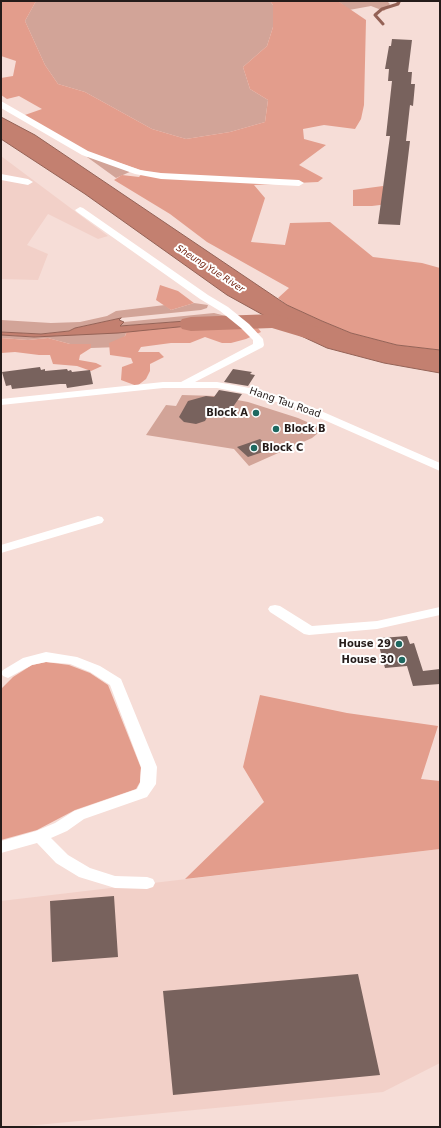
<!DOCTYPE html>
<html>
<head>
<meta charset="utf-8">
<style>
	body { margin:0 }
	#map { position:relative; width:441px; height:1128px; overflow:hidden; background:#f6ddd7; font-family:"DejaVu Sans",sans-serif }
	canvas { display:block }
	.frame { position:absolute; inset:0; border:2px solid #251c1a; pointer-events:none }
</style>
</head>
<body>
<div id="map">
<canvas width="441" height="1128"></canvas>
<div class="frame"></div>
</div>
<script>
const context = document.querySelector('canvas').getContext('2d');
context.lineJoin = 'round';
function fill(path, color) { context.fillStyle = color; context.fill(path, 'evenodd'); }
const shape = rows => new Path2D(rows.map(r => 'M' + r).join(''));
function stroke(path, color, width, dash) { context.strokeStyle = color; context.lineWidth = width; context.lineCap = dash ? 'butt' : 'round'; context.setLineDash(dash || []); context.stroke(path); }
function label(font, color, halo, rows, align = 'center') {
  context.font = font + ' "DejaVu Sans",sans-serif'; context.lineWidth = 4; context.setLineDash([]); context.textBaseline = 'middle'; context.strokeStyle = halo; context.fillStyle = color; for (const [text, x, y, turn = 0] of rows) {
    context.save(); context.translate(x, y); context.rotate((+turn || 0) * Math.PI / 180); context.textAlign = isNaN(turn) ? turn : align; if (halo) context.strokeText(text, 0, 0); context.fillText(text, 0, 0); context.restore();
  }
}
fill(shape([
	[1,156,108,236,98,239,48,214,27,245,48,254,38,280,1,279],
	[440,849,440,1063,383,1092,16,1127,1,1127,1,901]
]), '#f2d0c8');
fill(shape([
	[36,1,270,1,273,5,273,27,267,46,243,67,250,89,268,100,265,122,230,132,186,139,152,129,85,92,58,84,45,65,25,21],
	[338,1,387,1,390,4,384,11,371,6,349,10],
	[90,156,132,171,116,178,87,157],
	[194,303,208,305,207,308,201,310,121,318,75,328,69,331,41,334,1,332,1,320,51,323,80,322,107,316,116,311,165,305,171,310],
	[214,313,226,316,229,320,199,320,119,326,124,322],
	[127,331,120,347,91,348,91,344,70,344,48,338,28,340,1,338,1,335,34,337],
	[182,395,216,396,248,402,298,418,323,429,312,438,249,466,234,449,146,435,166,405,176,406]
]), '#d2a498');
fill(shape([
	[1,1,36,1,25,21,45,65,58,84,85,92,152,129,186,139,230,132,265,122,268,100,250,89,243,67,267,46,273,27,273,5,270,1,338,1,366,20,364,105,361,119,355,129,324,125,303,129,304,139,326,145,299,165,323,178,318,182,254,185,265,198,251,242,285,245,290,223,330,222,373,257,422,263,440,268,440,350,397,345,351,333,322,321,287,305,278,298,289,288,207,242,170,214,114,180,122,175,139,177,144,171,86,152,22,116,42,109,19,96,7,99,1,95,1,78,13,76,16,61,1,56],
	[383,186,388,204,372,206,353,206,353,190],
	[160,285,178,291,194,303,171,310,156,300],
	[198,325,245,326,258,328,261,332,246,339,231,343,222,343,205,337,190,343,171,343,141,347,138,352,159,352,164,357,150,364,150,371,146,379,137,386,121,380,122,367,133,363,131,358,110,355,109,343,125,336,127,331],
	[1,338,28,340,48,338,70,344,91,344,91,348,80,355,79,360,96,363,102,366,91,371,77,366,53,364,50,355,39,355,15,352,1,353],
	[46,662,69,665,90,673,108,685,141,768,140,782,136,789,75,810,37,830,1,840,1,689,13,677,32,665],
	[260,695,347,713,438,726,421,779,440,781,440,849,185,879,264,802,243,767]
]), '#e39d8c');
const water = shape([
	[1,117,35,135,287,305,322,321,351,333,397,345,440,350,440,373,384,363,327,348,284,328,274,321,227,295,85,194,1,139,1,117],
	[121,318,119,320,124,322,120,326,199,320,229,320,234,326,198,325,118,333,34,337,1,335,1,332,41,334,69,331,75,328,121,318]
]);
fill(water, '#c38070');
stroke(water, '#946256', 1);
stroke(shape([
	[383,24,375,15,382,9,398,4,399,2,397,1]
]), '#946256', 3);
fill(shape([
	[274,314,321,328,324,333,321,338,312,340,272,328,191,331,182,329,179,324,182,319,191,317,274,314]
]), '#c38070');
fill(shape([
	[392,39,412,40,408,72,412,72,411,84,415,84,413,106,410,105,406,141,410,141,400,225,378,224,390,136,386,136,392,81,388,81,389,69,385,69,389,46,391,46],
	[40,367,41,370,45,369,45,371,67,369,68,371,71,370,72,372,90,370,93,384,67,388,66,384,60,384,12,389,11,385,6,386,2,372],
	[233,369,252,372,250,374,255,375,248,386,224,382],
	[219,390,242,394,228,414,210,412,205,421,196,424,184,422,179,417,188,401,206,396,214,397],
	[260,439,272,449,248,457,237,447],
	[407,636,410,644,414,643,423,671,440,669,440,684,413,686,407,666,385,668,379,646,384,646,381,638],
	[114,896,118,957,52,962,50,901],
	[358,974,380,1075,173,1095,163,991]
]), '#78625d');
fill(shape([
	[1,101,88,151,140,170,161,173,299,180,304,183,299,186,161,179,135,174,82,155,1,108,1,101],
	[1,174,28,179,33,182,28,185,1,180,1,174],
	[80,207,83,208,208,295,228,307,249,324,263,339,264,345,263,347,195,382,217,382,255,389,305,404,440,463,440,471,297,408,253,395,217,388,163,388,1,405,1,399,163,382,181,382,253,344,253,340,241,328,220,311,200,299,77,212,75,210,80,207],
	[98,516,102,517,104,520,102,523,1,553,1,545,98,516],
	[275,605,280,606,312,626,377,621,440,607,440,615,377,629,309,635,304,634,270,612,268,609,270,606,275,605],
	[46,652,77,657,100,666,121,679,157,767,156,784,147,797,84,819,67,831,51,838,68,855,90,868,115,876,147,877,153,879,155,883,153,887,147,889,115,888,79,877,56,863,37,843,1,853,1,841,36,831,55,823,74,811,137,789,140,783,141,767,110,685,90,672,70,664,46,662,32,665,8,678,3,676,1,673,3,670,23,658,46,652]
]), '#fff');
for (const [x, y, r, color] of [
	[256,413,4,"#1e6860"],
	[276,429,4,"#1e6860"],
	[254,448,4,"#1e6860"],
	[399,644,4,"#1e6860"],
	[402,660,4,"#1e6860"]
]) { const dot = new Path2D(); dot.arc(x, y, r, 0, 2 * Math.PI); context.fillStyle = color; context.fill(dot); stroke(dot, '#fff', 1.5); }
label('italic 9px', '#71210e', '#fff', [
	["Sheung Yue River",210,269,33]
]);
label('10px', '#251c1a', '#fff', [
	["Hang Tau Road",285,403,19]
]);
label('bold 10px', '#251c1a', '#fff', [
	["Block A",248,413],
	["Block B",284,429,"left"],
	["Block C",262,448,"left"],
	["House 29",391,644],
	["House 30",394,660]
], 'right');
</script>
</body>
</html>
